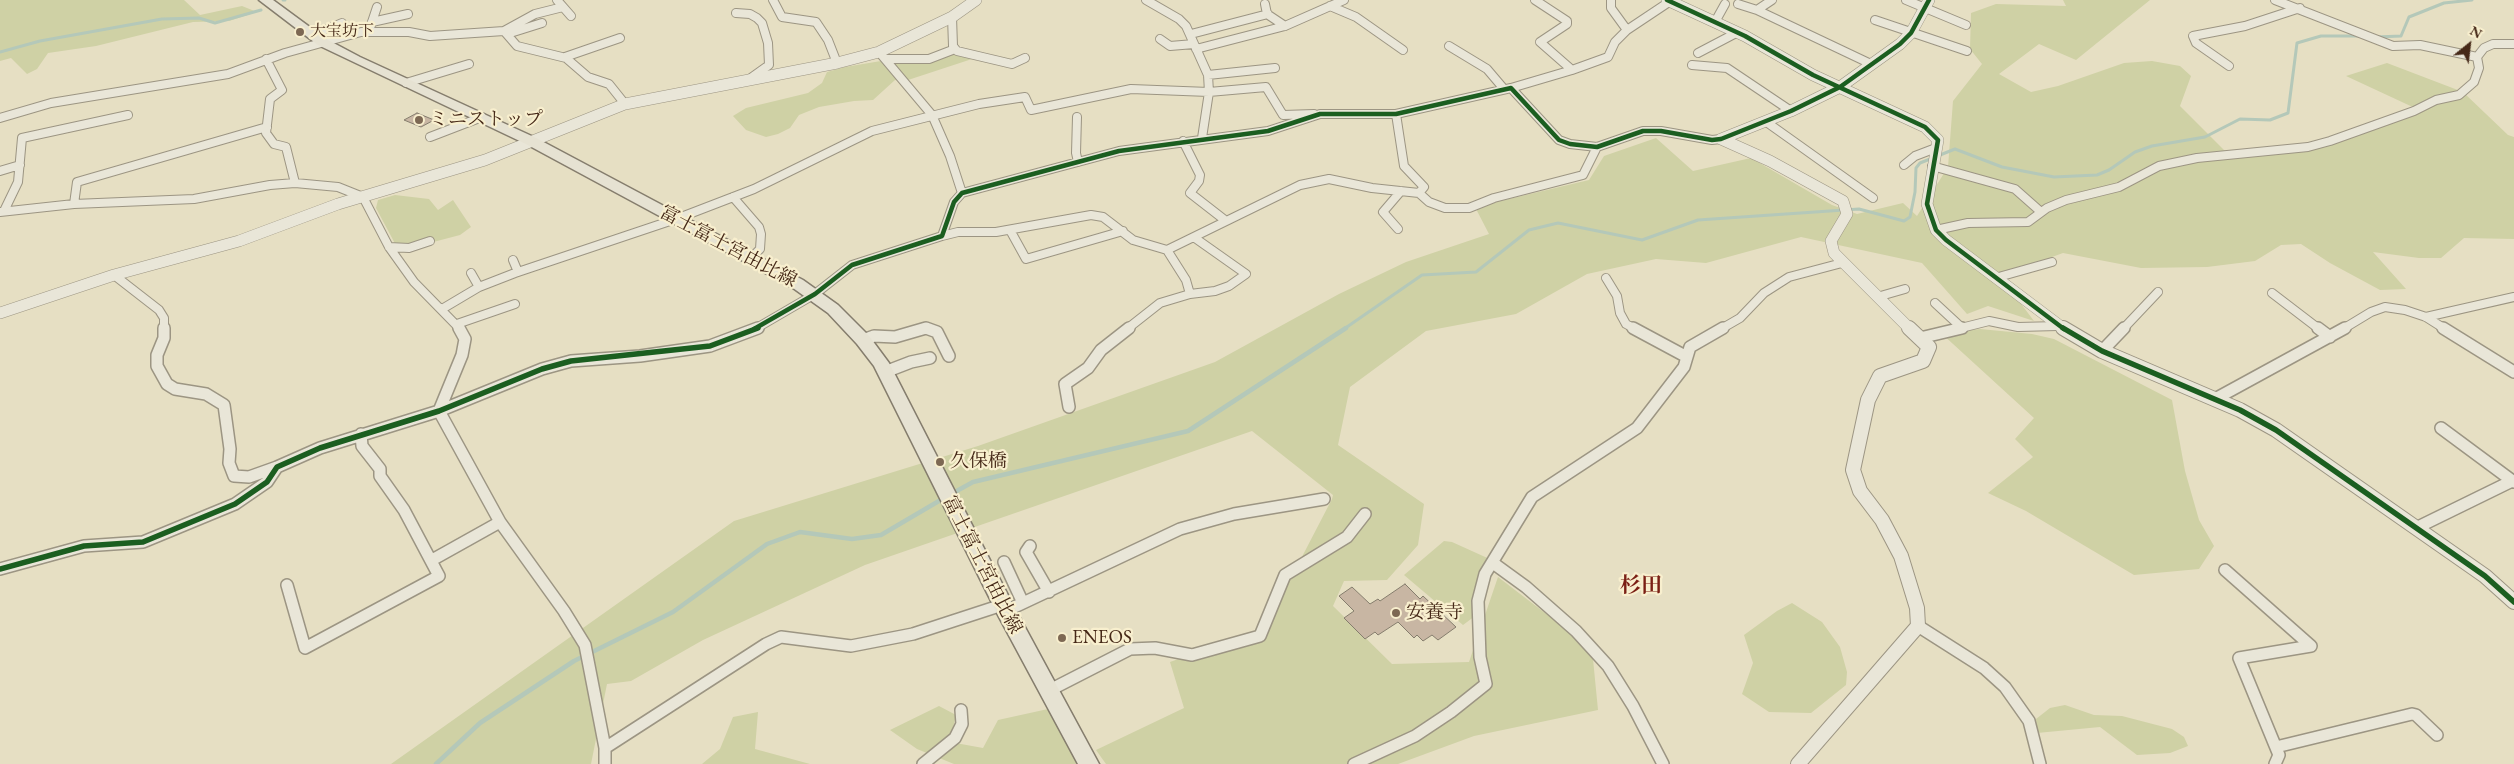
<!DOCTYPE html>
<html>
<head>
<meta charset="utf-8">
<style>
	body { margin:0 }
	#map { position:relative; width:2514px; height:764px; overflow:hidden; background:#e6dfc3; font-family:"EB Garamond",serif }
	canvas { display:block }
	.north { position:absolute; left:2444px; top:20px; width:50px; height:50px; -webkit-text-stroke:4px #f8efce; paint-order:stroke; rotate:29deg; font-size:14px; font-weight:700; line-height:20px; text-align:center; color:#452817 }
	.north::after { content:''; display:block; margin:auto; width:18px; height:22px; background:#452817; clip-path:polygon(50% 0,100% 100%,50% 72%,0 100%) }
</style>
</head>
<body>
<div id="map">
<canvas width="2514" height="764"></canvas>
<div class="north">N</div>
</div>
<script>
const context = document.querySelector('canvas').getContext('2d');
context.lineJoin = 'round';
function fill(path, color) { context.fillStyle = color; context.fill(path, 'evenodd'); }
const shape = rows => new Path2D(rows.map(r => 'M' + r).join(''));
function stroke(path, color, width, dash) { context.strokeStyle = color; context.lineWidth = width; context.lineCap = dash ? 'butt' : 'round'; context.setLineDash(dash || []); context.stroke(path); }
function label(font, color, halo, rows, align = 'center') {
  context.font = font + ' "EB Garamond","Noto Serif JP",serif'; context.lineWidth = 4.5; context.setLineDash([]); context.textBaseline = 'middle'; context.strokeStyle = halo; context.fillStyle = color; for (const [text, x, y, turn = 0] of rows) {
    context.save(); context.translate(x, y); context.rotate((+turn || 0) * Math.PI / 180); context.textAlign = isNaN(turn) ? turn : align; if (halo) context.strokeText(text, 0, 0); context.fillText(text, 0, 0); context.restore();
  }
}
fill(shape([
	[0,0,184,0,200,15,242,6,257,12,229,21,193,22,96,46,48,53,37,69,27,74,11,58,0,61],
	[2063,0,2150,0,2076,60,2039,44,1999,74,2031,92,2058,86,2124,63,2152,61,2180,66,2191,76,2180,106,2224,150,2247,153,2321,148,2417,109,2346,76,2387,63,2463,92,2508,135,2514,137,2514,239,2464,238,2441,258,2419,258,2373,252,2406,289,2380,290,2330,263,2301,244,2281,245,2255,261,2207,267,2141,268,2063,253,2000,276,2034,321,1988,306,1967,314,1922,263,1801,237,1706,263,1656,259,1587,274,1516,314,1426,331,1350,387,1338,445,1424,504,1418,545,1387,580,1344,581,1333,606,1392,664,1469,662,1498,577,1592,649,1598,710,1474,736,1398,764,1106,764,1096,750,1184,708,1170,662,1265,628,1332,499,1333,495,1252,431,865,565,703,640,631,681,607,684,591,764,391,764,734,521,978,446,1215,362,1339,294,1406,262,1489,234,1475,207,1589,180,1604,156,1656,138,1693,171,1751,158,1832,205,1857,214,1903,203,1917,216,1948,167,1953,101,1982,64,1970,49,1971,13,1996,4,2066,6],
	[953,53,975,58,905,81,895,80,873,100,854,101,819,107,799,115,790,128,778,134,766,137,746,130,733,116,746,108,808,93,822,83,827,72,845,67,881,61,910,60],
	[395,195,429,199,438,210,453,200,471,227,460,235,399,251,376,208,378,200],
	[1980,329,2032,334,2054,339,2172,400,2185,471,2199,520,2214,546,2199,569,2134,575,2026,511,1988,493,2033,457,2015,439,2034,418,1941,333],
	[1444,541,1452,542,1494,561,1475,616,1463,625,1404,575],
	[1792,603,1822,622,1840,647,1847,672,1846,685,1811,713,1769,712,1742,694,1753,663,1744,635,1777,611],
	[2065,705,2094,715,2122,716,2172,729,2184,737,2188,746,2170,753,2137,755,2100,727,2037,733,2036,719,2050,708],
	[939,706,956,715,950,742,983,748,998,720,1048,709,1082,764,954,764,917,749,890,730],
	[758,712,755,749,810,764,702,764,720,749,733,717]
]), '#cfd1a5');
stroke(shape([
	[283,0,285,0],
	[2376,37,2401,36,2409,17,2444,3,2472,0],
	[0,52,40,41,162,19,199,18,215,23,261,10],
	[1344,329,1422,275,1476,272,1529,230,1558,223,1642,240,1698,220,1859,209,1904,221,1910,217,1915,192,1916,168,1920,163,1955,149,2002,167,2054,177,2097,175,2109,170,2135,152,2152,146,2205,137,2240,119,2270,120,2288,113,2297,43,2321,36,2359,36]
]), '#b4c8b9', 3);
stroke(shape([
	[953,493,973,482,1188,431,1346,328],
	[436,764,480,723,574,661,673,612,767,544,800,532,852,539,881,535,944,498]
]), '#b4c8b9', 4.5);
const building = shape([
	[417,113,434,120,421,127,404,120,417,113],
	[1405,584,1420,599,1423,596,1456,627,1438,640,1432,635,1423,641,1417,635,1414,638,1398,622,1378,635,1375,632,1365,639,1344,618,1354,611,1339,596,1352,587,1370,604,1378,599,1380,601,1405,584]
]);
fill(building, '#c8b6a3');
stroke(building, '#857d6d', 1);
const minorFar1 = shape([
	[557,0,571,16],
	[773,0,782,17,816,22,828,40,837,63],
	[1146,0,1179,19,1186,26,1208,75,1209,92,1202,138],
	[1611,0,1611,8,1627,30],
	[1772,0,1757,10,1871,64],
	[1906,0,1966,25],
	[2275,0,2393,46,2420,45,2477,57],
	[1265,4,1267,14,1285,26],
	[1738,4,1757,10],
	[1330,6,1356,17,1403,50],
	[736,13,750,14,757,18,762,23,768,43,769,65,748,80],
	[952,17,953,46,957,51,1012,64,1025,58],
	[1875,20,1967,51],
	[372,22,408,14],
	[1715,22,1725,4],
	[370,28,377,7],
	[504,31,517,46,566,58,588,77,609,84,625,104],
	[507,34,542,23],
	[1191,34,1268,14],
	[313,35,342,23],
	[1160,39,1170,46,1194,44],
	[1449,46,1487,69,1504,89],
	[1196,49,1285,26,1344,0],
	[879,52,932,115,950,156,962,193],
	[1698,53,1738,32],
	[565,57,620,38],
	[266,59,282,90,270,99,266,133,274,144,286,147,295,183],
	[886,59,929,59,955,49],
	[1692,65,1727,68,1791,111],
	[2229,66,2196,43,2193,36,2245,26,2300,8],
	[1572,70,1608,57,1615,42,1627,30,1672,0],
	[1208,75,1275,68],
	[406,83,469,64],
	[1511,88,1572,70,1540,42,1567,24,1567,21,1535,0],
	[1396,114,1404,166,1424,187,1419,193],
	[1077,117,1076,153,1078,162],
	[0,118,51,103,228,74,285,53,361,32,409,32,430,36,504,31,535,14,563,7],
	[1765,121,1873,198],
	[430,137,482,117],
	[1183,141,1200,175,1199,181,1190,193,1226,221],
	[1904,165,1915,156,1936,148],
	[1932,166,2015,189,2041,212],
	[0,171,20,165],
	[733,197,759,227,761,234,760,249,750,259],
	[74,204,77,182,267,127],
	[4,211,18,182,22,138,128,115],
	[0,212,74,204,194,199,270,185,295,183,338,187,363,197,389,247,414,282,460,329],
	[1398,229,1383,212,1401,191],
	[1010,230,1026,259,1123,231],
	[1936,230,1968,223,2028,222,2047,208,2066,200,2119,187,2159,166,2197,158,2308,147,2330,141,2414,111,2436,100,2459,95,2474,82,2479,68,2477,57,2484,48,2493,44,2514,44],
	[942,236,958,232,996,232,1091,215,1103,217,1133,240,1167,250,1300,185,1329,179,1372,188,1419,193,1429,202,1445,208,1469,208,1494,198,1583,175,1597,147],
	[389,247,409,248,430,241],
	[1167,250,1186,280,1190,294],
	[513,260,518,272],
	[471,273,479,287],
	[114,275,159,310,164,318,164,329],
	[1606,278,1617,296,1620,313,1626,324,1635,329],
	[1995,278,2052,262],
	[2272,293,2319,329],
	[1877,297,1905,289],
	[1935,303,1962,328],
	[442,309,479,287,515,273,676,219,754,189,872,131,979,104,1025,97,1031,110,1131,89,1209,92,1266,87,1283,115,1314,114],
	[2426,317,2514,297],
	[457,324,515,304],
	[755,329,815,294,852,265,942,236,954,202,962,193,1119,151,1268,131,1320,114,1396,114,1511,88,1559,140,1570,144,1597,147,1643,131,1661,131,1712,140,1721,139],
	[923,329,929,329],
	[1127,329,1160,303,1190,294,1215,291,1229,286,1246,274,1195,238],
	[1721,329,1740,318,1764,293,1789,277,1842,263],
	[1957,329,1989,321,2018,327,2058,326],
	[2123,329,2158,292],
	[2343,329,2371,312,2385,307,2405,310,2426,317,2445,329]
]);
const minor = shape([
	[164,328,164,338,157,355,157,366,167,384,175,389,206,394,224,405,230,449,229,463,234,476,249,477,277,467],
	[459,328,465,339,462,355,439,411,500,522,564,611,585,645,605,748,605,764],
	[1633,328,1687,357],
	[2318,328,2330,337],
	[2443,328,2514,372],
	[1920,338,1962,328],
	[863,340,874,336,895,337,926,328,937,332,949,356],
	[2102,351,2124,328],
	[885,372,911,362,930,358],
	[2215,399,2345,328],
	[1069,407,1065,384,1088,368,1101,350,1129,328],
	[2441,428,2514,482],
	[2416,528,2512,481],
	[1030,546,1026,552,1049,592],
	[432,560,500,522],
	[1004,562,1023,603],
	[1493,563,1526,587,1576,631,1608,666,1633,706,1663,764],
	[0,569,84,546,143,542,235,504,267,482,277,467,320,448,439,411,542,369,571,361,640,356,710,346,758,328],
	[2225,570,2311,646,2239,658,2279,755,2275,764],
	[287,585,305,648,439,576,404,510,380,476,380,469,362,446,361,434],
	[1006,611,1180,529,1234,514,1324,499],
	[1918,626,1984,668,2005,687,2029,721,2040,764],
	[1048,691,1130,649,1155,648,1192,655,1260,636,1285,575,1347,537,1365,514],
	[2276,747,2412,714,2416,715,2437,735],
	[605,748,766,644,781,637,851,646,913,634,1002,605],
	[923,764,955,738,962,724,961,710],
	[1354,764,1415,736,1451,712,1486,684,1480,657,1478,601,1485,574,1532,497,1637,428,1684,367,1690,347,1723,328]
]);
const tertiaryFar1 = shape([
	[1667,0,1745,36,1813,75,1925,127,1938,140,1927,204,1936,230,1946,240,2064,329],
	[1721,139,1770,161,1843,201,1847,214,1831,241,1834,253,1910,329],
	[1721,139,1791,111,1840,87,1900,44,1911,33,1929,0],
	[0,313,114,275,239,241,338,204,485,160,625,104,837,63,879,52,952,17,976,0]
]);
const tertiary = shape([
	[2063,328,2102,351,2240,410,2276,430,2485,576,2514,602],
	[1798,764,1918,626,1917,608,1901,556,1882,520,1860,491,1853,470,1868,400,1880,376,1923,361,1929,347,1909,328]
]);
const primary = shape([
	[259,0,273,0,326,39,360,57,536,138,803,280,838,305,869,336,889,363,1013,605,1099,764,1078,764,999,617,874,366,857,344,828,313,793,288,526,144,318,45,259,0]
]);
stroke(minorFar1, '#9c9583', 10);
stroke(minor, '#9c9583', 14);
stroke(tertiaryFar1, '#9c9583', 12);
stroke(tertiary, '#9c9583', 16);
stroke(primary, '#857d6d', 3);
stroke(minorFar1, '#e9e6d8', 8);
stroke(minor, '#e9e6d8', 11);
stroke(tertiaryFar1, '#e9e6d8', 11);
stroke(tertiary, '#e9e6d8', 14);
fill(primary, '#e6e2d2');
stroke(shape([
	[1667,0,1745,36,1813,75,1925,127,1938,140,1927,204,1936,230,1946,240,2064,329],
	[754,329,815,294,852,265,942,236,954,202,962,193,1119,151,1268,131,1320,114,1396,114,1511,88,1559,140,1570,144,1597,147,1643,131,1661,131,1712,140,1721,139,1791,111,1840,87,1900,44,1911,33,1929,0]
]), '#1b5e20', 4.5);
stroke(shape([
	[2063,328,2102,351,2240,410,2276,430,2485,576,2514,602],
	[0,569,84,546,143,542,235,504,267,482,277,467,320,448,439,411,542,369,571,361,710,346,758,328]
]), '#1b5e20', 5.5);
for (const [x, y, r, color] of [
	[300,32,5,"#7d6853"],
	[419,120,5,"#7d6853"],
	[940,462,5,"#7d6853"],
	[1396,613,5,"#7d6853"],
	[1062,638,5,"#7d6853"]
]) { const dot = new Path2D(); dot.arc(x, y, r, 0, 2 * Math.PI); context.fillStyle = color; context.fill(dot); stroke(dot, '#f8efce', 2); }
label('16px', '#452817', '#f8efce', [
	["大宝坊下",310,32]
], 'left');
label('19px', '#452817', '#f8efce', [
	["ミニストップ",429,120],
	["久保橋",950,462],
	["安養寺",1406,613],
	["ENEOS",1072,638]
], 'left');
label('19px', '#452817', '#f8efce', [
	["富士富士宮由比線",728,247,28],
	["富士富士宮由比線",982,565,63]
]);
label('bold 21px', '#7a1f14', '#f8efce', [
	["杉田",1641,586]
]);
</script>
</body>
</html>
